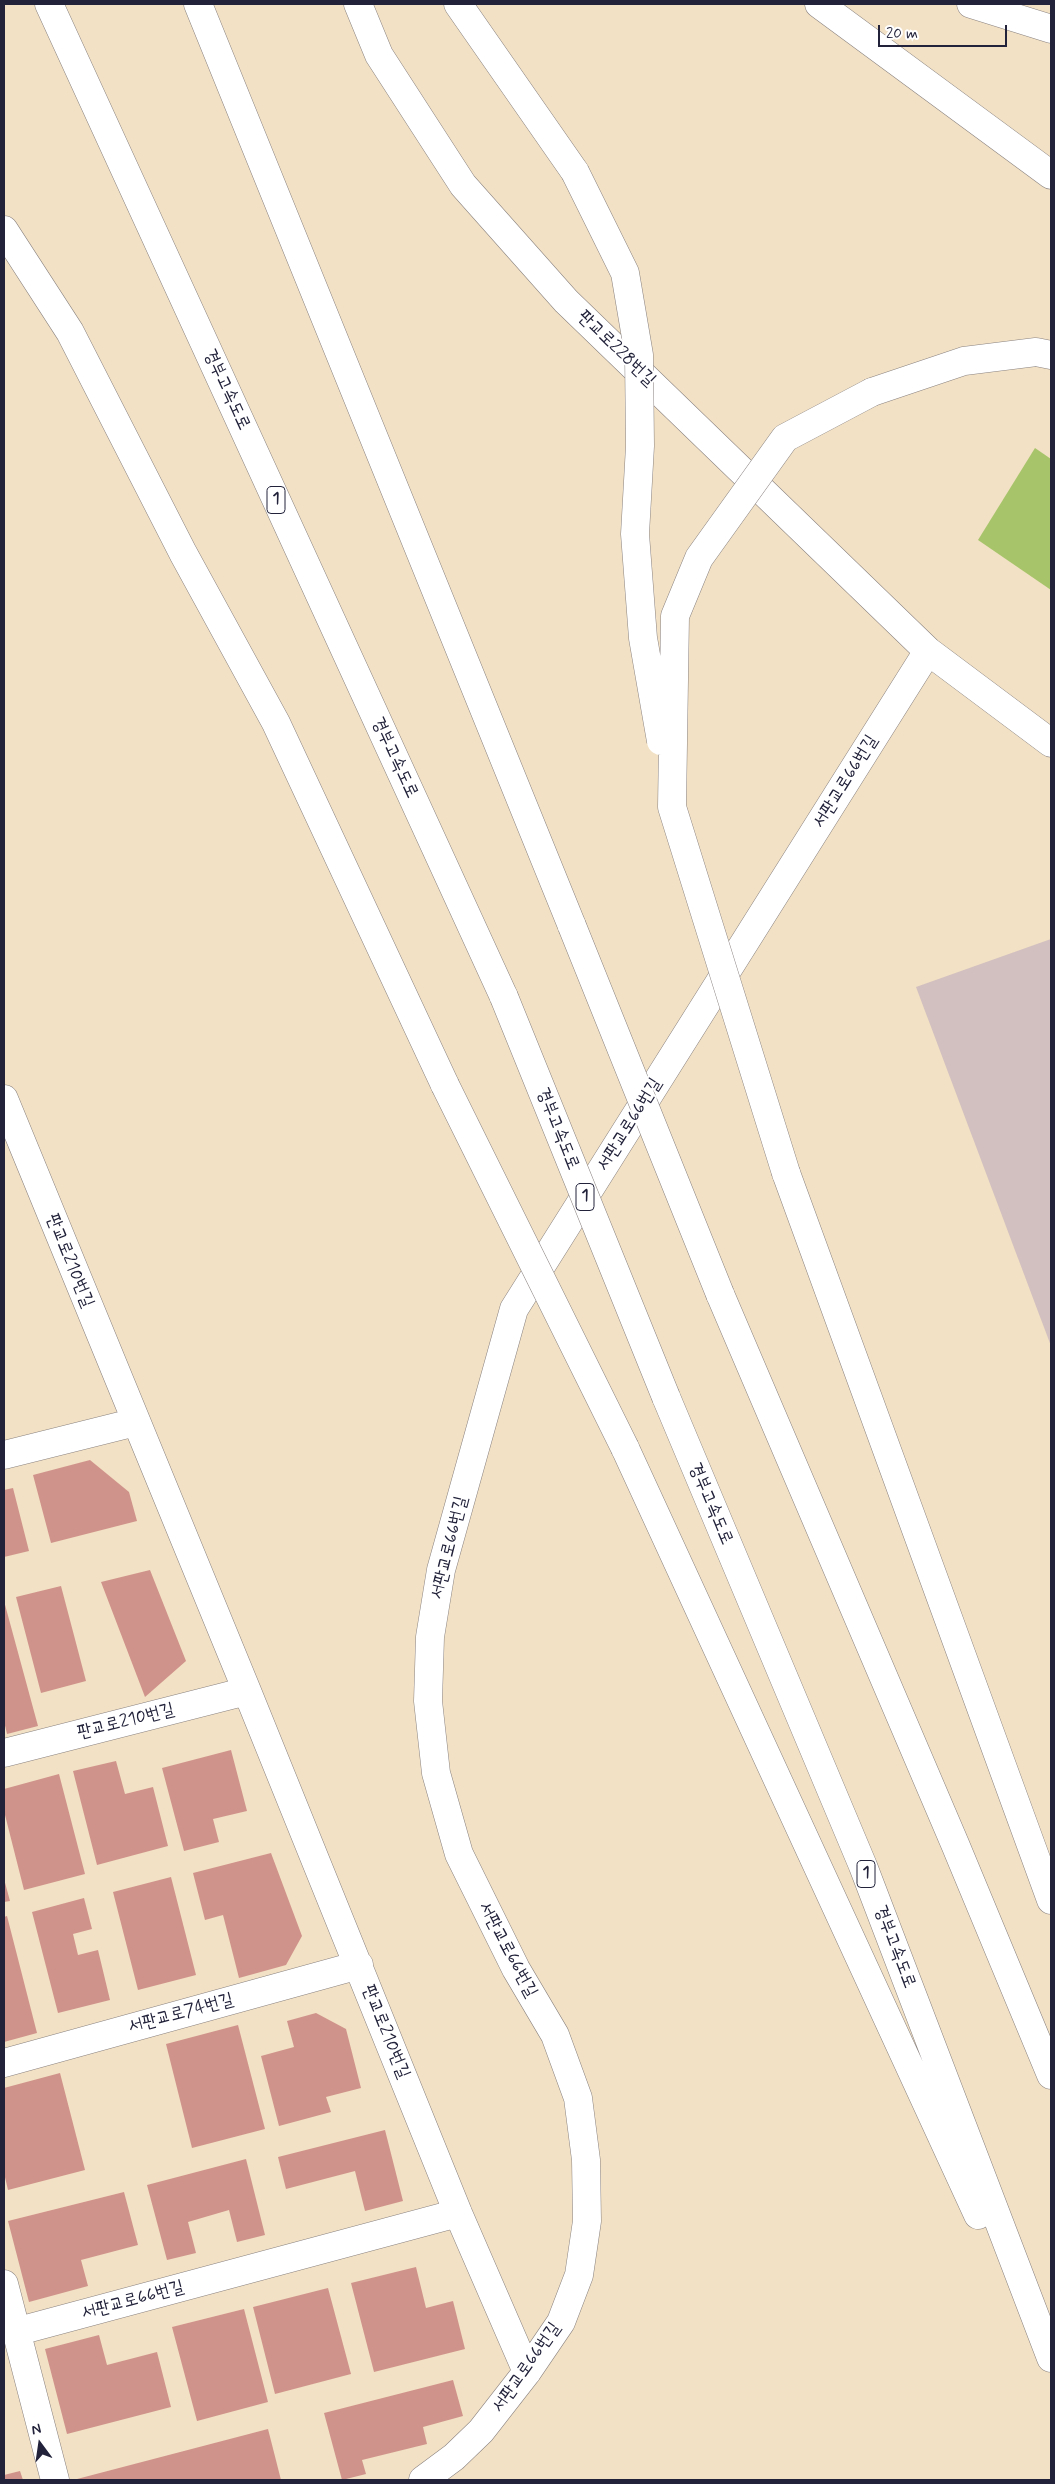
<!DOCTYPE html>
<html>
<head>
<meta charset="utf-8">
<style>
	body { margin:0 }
	#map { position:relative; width:1055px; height:2484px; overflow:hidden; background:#f2e1c4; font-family:Mynerve,sans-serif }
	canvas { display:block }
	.frame { position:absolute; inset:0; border:5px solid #22223b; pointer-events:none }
	.north { position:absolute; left:15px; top:2419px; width:50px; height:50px; -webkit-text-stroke:4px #fff; paint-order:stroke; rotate:346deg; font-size:14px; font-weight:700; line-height:20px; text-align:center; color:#22223b }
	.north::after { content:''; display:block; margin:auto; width:18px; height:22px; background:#22223b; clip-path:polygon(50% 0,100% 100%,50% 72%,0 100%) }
	.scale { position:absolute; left:878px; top:25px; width:129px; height:22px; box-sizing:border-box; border:2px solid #22223b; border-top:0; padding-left:6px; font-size:15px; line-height:18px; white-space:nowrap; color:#22223b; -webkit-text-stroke:4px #fff; paint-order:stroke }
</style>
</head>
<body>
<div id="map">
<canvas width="1055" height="2484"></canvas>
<div class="frame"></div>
<div class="north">N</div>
<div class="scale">20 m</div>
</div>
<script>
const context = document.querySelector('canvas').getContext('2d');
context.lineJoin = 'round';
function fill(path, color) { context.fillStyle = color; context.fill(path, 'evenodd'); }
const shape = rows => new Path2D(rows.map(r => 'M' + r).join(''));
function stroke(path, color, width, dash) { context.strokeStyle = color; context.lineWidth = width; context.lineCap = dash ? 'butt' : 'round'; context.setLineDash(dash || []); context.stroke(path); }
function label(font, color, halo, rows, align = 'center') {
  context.font = font + ' Mynerve,"Poor Story",sans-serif'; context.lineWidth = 4; context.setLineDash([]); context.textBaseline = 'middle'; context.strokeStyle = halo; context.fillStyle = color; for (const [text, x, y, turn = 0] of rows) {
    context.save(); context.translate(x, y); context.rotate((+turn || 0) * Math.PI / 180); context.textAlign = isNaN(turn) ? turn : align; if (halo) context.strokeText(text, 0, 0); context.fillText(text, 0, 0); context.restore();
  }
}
fill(shape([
	[1051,939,1051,1346,916,987]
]), '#d2bfc0');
fill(shape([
	[1035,448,1051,459,1051,590,978,540]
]), '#a7c46b');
fill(shape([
	[90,1460,129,1492,137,1521,51,1543,33,1475],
	[13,1488,29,1551,4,1557,4,1490],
	[150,1570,186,1661,145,1697,101,1582],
	[61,1586,86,1681,41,1693,16,1597],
	[4,1601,38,1726,7,1734,4,1721],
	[231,1750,247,1811,213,1819,219,1842,184,1851,162,1768],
	[116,1761,125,1794,153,1787,168,1846,97,1865,73,1771],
	[59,1774,85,1874,24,1890,4,1811,4,1789],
	[271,1853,302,1936,286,1965,239,1978,223,1915,205,1920,193,1873],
	[171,1877,196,1975,138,1990,113,1892],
	[4,1879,10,1901,4,1902],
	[84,1898,92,1929,73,1934,78,1955,98,1950,110,2000,58,2013,32,1912],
	[7,1916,37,2033,4,2042,4,1917],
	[316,2013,346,2029,361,2088,326,2097,331,2112,279,2126,261,2056,294,2047,287,2021],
	[238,2025,265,2129,192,2148,166,2044],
	[60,2073,85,2170,8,2190,4,2173,4,2088],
	[385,2130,403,2201,365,2211,355,2171,286,2189,278,2157],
	[246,2159,265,2235,237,2242,229,2210,188,2222,196,2253,167,2260,147,2185],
	[124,2192,138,2245,81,2260,88,2286,29,2302,8,2221],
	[416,2267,426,2308,453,2301,465,2349,374,2372,351,2283],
	[328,2288,351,2374,275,2394,253,2307],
	[244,2309,268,2402,197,2421,172,2327],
	[99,2335,107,2365,157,2352,171,2407,67,2434,45,2349],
	[453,2380,463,2416,423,2427,427,2444,362,2460,366,2474,342,2480,324,2413],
	[268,2429,281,2480,77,2480,77,2479],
	[20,2471,23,2480,4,2480,4,2475]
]), '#d0938b');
const minor = shape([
	[358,4,379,55,463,185,566,301,928,651,1051,743],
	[4,1099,247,1691,458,2213,527,2372],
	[4,1455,136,1422],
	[4,1753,247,1691],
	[4,2063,359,1965],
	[4,2284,55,2480],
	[15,2332,458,2213],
	[423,2480,454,2457,481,2431,527,2372,561,2322,579,2275,587,2221,586,2160,578,2098,555,2035,516,1969,459,1854,436,1773,428,1701,430,1637,441,1570,514,1309,928,651]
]);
const highway = shape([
	[49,4,504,997],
	[198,4,572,926],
	[458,4,575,172],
	[819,4,1051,175],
	[971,4,1051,29],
	[4,230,70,332,183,553,276,723,445,1085],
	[872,392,964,361,1036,352,1051,355],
	[786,1173,1051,1900],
	[720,1294,955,1844,1051,2075],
	[666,1397,863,1866,1051,2358],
	[625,1448,978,2215]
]);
stroke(minor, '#8a8280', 29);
stroke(highway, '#8a8280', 29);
stroke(minor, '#fff', 28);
stroke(highway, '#fff', 28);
const highwayBridge = shape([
	[575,172,625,273,639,355,640,446,635,534,643,638,661,741],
	[572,926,720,1294],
	[504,997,666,1397],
	[445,1085,625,1448],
	[786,1173,672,807,675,616,699,558,785,438,872,392]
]);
stroke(highwayBridge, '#8a8280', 29, []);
stroke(highwayBridge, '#fff', 28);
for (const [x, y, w] of [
	[276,500,18],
	[585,1197,18],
	[866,1874,18]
]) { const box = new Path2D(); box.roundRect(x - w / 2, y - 13.5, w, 27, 4); context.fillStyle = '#fff'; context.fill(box); stroke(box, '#22223b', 1); }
label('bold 16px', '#22223b', null, [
	["1",276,500],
	["1",585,1197],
	["1",866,1874]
]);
label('18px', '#22223b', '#fff', [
	["판교로228번길",616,349,44],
	["경부고속도로",226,390,65],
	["경부고속도로",394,758,65],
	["서판교로66번길",846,782,-58],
	["서판교로66번길",630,1125,-58],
	["경부고속도로",557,1129,68],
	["판교로210번길",69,1261,68],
	["경부고속도로",710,1504,67],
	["서판교로66번길",450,1548,-76],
	["판교로210번길",126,1722,-14],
	["경부고속도로",894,1947,69],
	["서판교로66번길",507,1950,62],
	["서판교로74번길",181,2014,-15],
	["판교로210번길",385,2032,68],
	["서판교로66번길",133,2301,-15],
	["서판교로66번길",527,2368,-55]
]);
</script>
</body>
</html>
